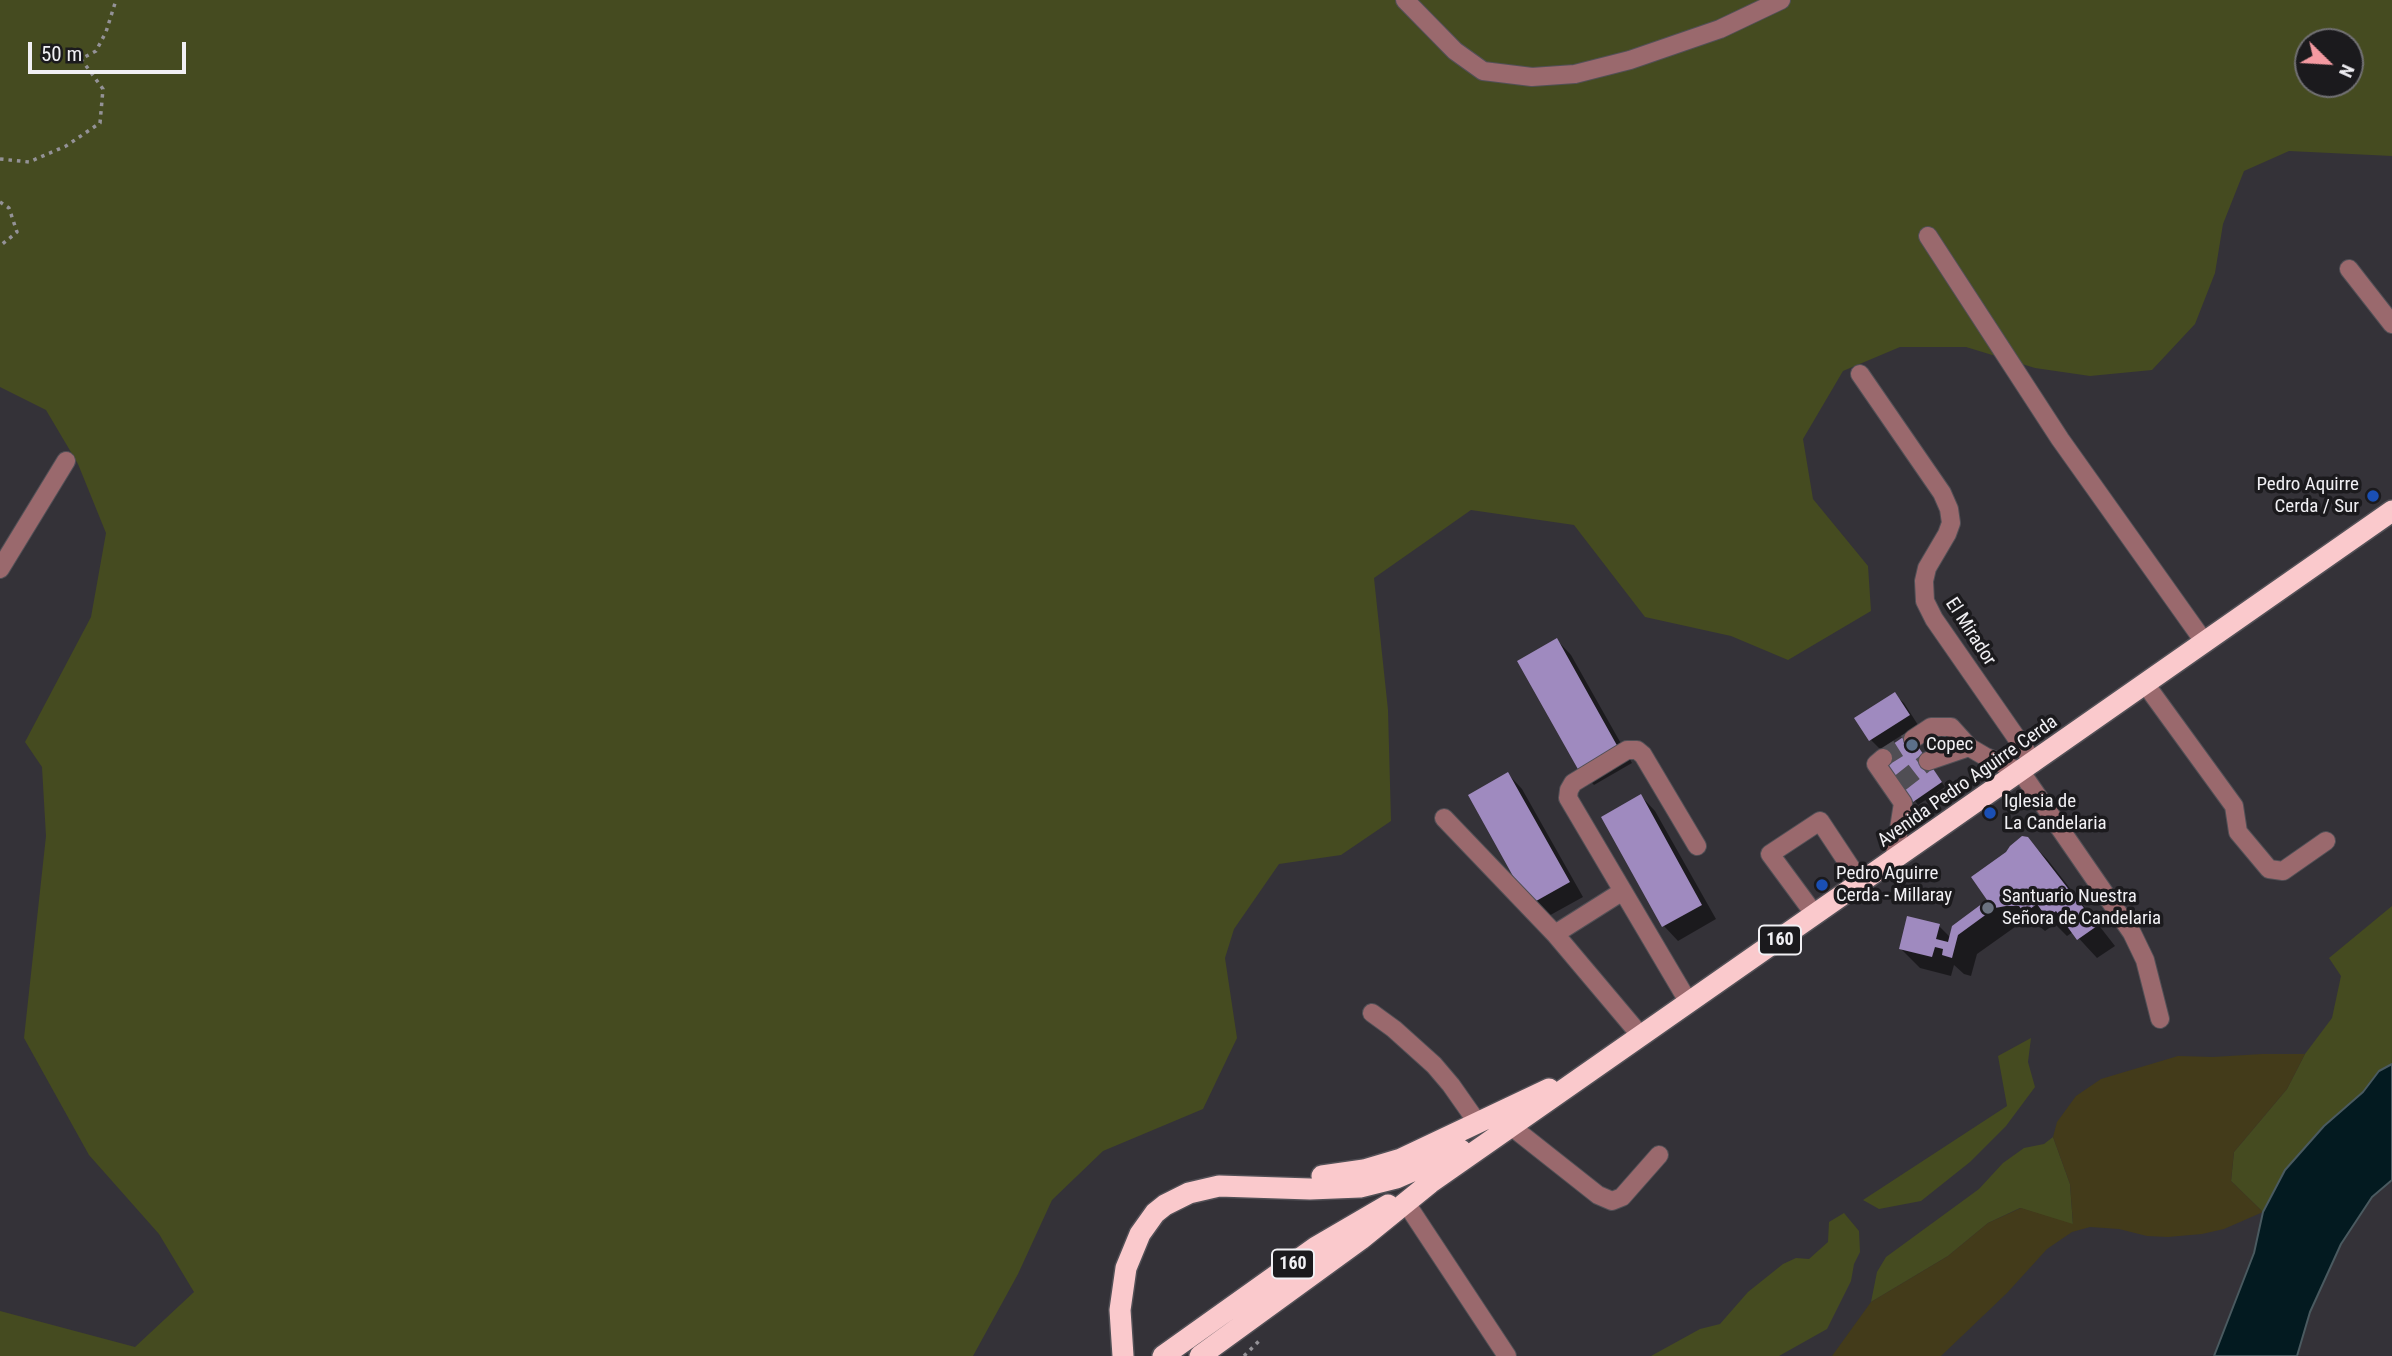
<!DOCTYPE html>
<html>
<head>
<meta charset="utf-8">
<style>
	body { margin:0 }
	#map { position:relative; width:2392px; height:1356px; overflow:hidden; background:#343238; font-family:"Roboto Condensed",sans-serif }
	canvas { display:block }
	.north { position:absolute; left:2294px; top:28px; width:70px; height:70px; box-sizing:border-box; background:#1b1a1d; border:2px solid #717073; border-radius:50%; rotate:114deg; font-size:19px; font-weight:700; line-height:28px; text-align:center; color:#f1f0f4 }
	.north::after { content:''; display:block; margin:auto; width:24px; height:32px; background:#f49aa1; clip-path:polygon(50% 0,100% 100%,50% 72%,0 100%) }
	.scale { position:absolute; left:28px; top:42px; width:158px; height:32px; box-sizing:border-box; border:4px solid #f1f0f4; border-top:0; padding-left:9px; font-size:21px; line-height:24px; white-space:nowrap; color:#f1f0f4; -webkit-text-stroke:5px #1b1a1d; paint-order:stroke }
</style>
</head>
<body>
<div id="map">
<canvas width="2392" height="1356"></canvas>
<div class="north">N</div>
<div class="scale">50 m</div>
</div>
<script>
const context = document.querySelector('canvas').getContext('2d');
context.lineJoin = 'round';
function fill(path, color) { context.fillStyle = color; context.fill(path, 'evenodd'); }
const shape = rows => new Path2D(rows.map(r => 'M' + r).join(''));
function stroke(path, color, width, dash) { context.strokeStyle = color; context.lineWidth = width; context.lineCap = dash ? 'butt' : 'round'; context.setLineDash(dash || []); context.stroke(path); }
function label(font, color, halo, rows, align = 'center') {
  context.font = font + ' "Roboto Condensed",sans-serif'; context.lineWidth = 7; context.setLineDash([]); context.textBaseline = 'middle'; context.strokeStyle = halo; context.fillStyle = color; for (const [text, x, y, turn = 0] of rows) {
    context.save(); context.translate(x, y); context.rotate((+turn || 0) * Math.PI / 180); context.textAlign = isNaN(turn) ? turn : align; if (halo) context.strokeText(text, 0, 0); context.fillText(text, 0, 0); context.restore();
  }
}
fill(shape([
	[0,0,2392,0,2392,156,2289,151,2244,171,2223,224,2215,273,2195,324,2152,370,2090,376,2035,368,1966,347,1900,347,1843,371,1803,439,1813,499,1868,566,1871,611,1788,660,1731,636,1645,617,1574,525,1471,510,1374,578,1388,710,1391,821,1341,855,1279,864,1234,929,1225,958,1237,1038,1203,1109,1103,1151,1052,1200,1018,1274,973,1356,0,1356,0,1311,135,1347,194,1292,159,1234,89,1155,24,1038,46,836,42,767,25,742,91,617,106,533,78,464,46,410,0,387],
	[2308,42,2350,42,2350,84,2308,84],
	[2392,906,2392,1064,2379,1071,2363,1092,2324,1126,2285,1170,2263,1212,2231,1181,2234,1152,2287,1089,2305,1054,2332,1018,2341,976,2329,958],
	[2031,1038,2028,1062,2035,1087,2006,1126,1970,1162,1921,1201,1879,1209,1863,1200,2007,1106,1998,1056],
	[2053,1137,2070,1184,2073,1225,2020,1208,1988,1223,1948,1256,1871,1302,1877,1272,1886,1257,1979,1189,2003,1163,2024,1148,2044,1144],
	[1844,1213,1859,1231,1860,1252,1854,1264,1851,1281,1827,1329,1779,1356,1651,1356,1700,1329,1720,1324,1748,1292,1783,1264,1796,1258,1809,1259,1828,1242,1829,1222]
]), '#454b20');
fill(shape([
	[2262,1054,2305,1054,2287,1089,2234,1152,2231,1181,2263,1212,2224,1229,2202,1234,2168,1237,2147,1236,2119,1229,2090,1227,2072,1232,2047,1249,2007,1293,1941,1356,1832,1356,1871,1302,1948,1256,1988,1223,2021,1208,2073,1224,2070,1184,2053,1137,2057,1122,2076,1096,2101,1079,2178,1056,2213,1057]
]), '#433b1a');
const water = shape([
	[2392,1064,2392,1180,2372,1197,2341,1244,2310,1312,2297,1356,2214,1356,2254,1253,2263,1212,2285,1170,2324,1126,2363,1092,2379,1071,2392,1064]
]);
fill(water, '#031a20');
stroke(water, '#4a5a60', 2);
fill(shape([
	[1557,640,1571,655,1632,763,1594,785,1580,770],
	[1894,694,1904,703,1918,725,1880,749,1871,740],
	[1913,739,1945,787,1918,805,1882,753],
	[1508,774,1522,789,1583,897,1545,918,1470,795],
	[1641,796,1655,811,1716,919,1678,941,1664,926],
	[2027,839,2047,859,2115,946,2097,958,2073,932,2067,936,2055,924,2045,931,2038,925,2026,924,2015,927,1977,954,1971,976,1964,974,1954,965,1951,976,1920,968,1901,949,1939,926,1951,938,1990,901]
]), '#0007');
fill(shape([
	[1557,638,1619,749,1579,771,1517,661],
	[1895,692,1910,715,1869,741,1854,718],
	[1909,733,1942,782,1913,802,1880,753],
	[1508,772,1570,882,1529,905,1468,795],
	[1641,794,1702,905,1662,927,1601,817],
	[2022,836,2028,837,2070,891,2067,902,2075,896,2097,926,2077,940,2056,911,2047,918,2037,904,2024,913,2019,906,2006,906,1995,908,1958,935,1952,958,1942,955,1943,949,1935,947,1932,957,1899,949,1907,916,1940,924,1936,939,1948,942,1952,926,1987,900,1971,877,2006,852,2010,846]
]), '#9f8abf');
stroke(shape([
	[1883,758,1913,739],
	[1900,783,1928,761]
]), '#504e54', 18, [18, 9]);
const minor = shape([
	[1405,0,1455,51,1483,71,1532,77,1575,74,1630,60,1720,29,1781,0],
	[1928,236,2060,439,2205,643],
	[2349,269,2392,324],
	[1860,374,1942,493,1949,509,1951,523,1947,534,1927,568,1924,581,1925,601,1934,619,2034,763],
	[0,569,66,461],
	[2146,685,2234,806,2238,832,2269,869,2283,871,2326,841],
	[1913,739,1931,727,1951,727,1969,747,1986,757,2021,772,2132,933,2145,960,2160,1019],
	[1883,758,1876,764,1903,803,1894,861],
	[1928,761,1969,747],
	[1444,818,1555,934,1641,1036],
	[1815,915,1770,854,1820,821,1861,883],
	[1555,934,1623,891],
	[1689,1003,1568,798,1569,790,1573,783,1627,750,1637,750,1643,755,1697,846],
	[1372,1013,1394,1029,1434,1065,1451,1085,1477,1122],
	[1512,1127,1598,1195,1612,1201,1622,1197,1659,1155],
	[1406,1203,1507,1356]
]);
const highway = shape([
	[1322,1176,1364,1170,1401,1159,1549,1089],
	[1123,1356,1120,1310,1126,1268,1140,1234,1155,1213,1165,1205,1189,1193,1219,1186,1310,1189,1360,1187,1396,1178,1461,1150],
	[1163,1356,1316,1247,1388,1205],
	[1200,1356,1361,1239,1430,1183,2392,511]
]);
stroke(minor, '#525056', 20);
stroke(highway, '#525056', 24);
stroke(shape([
	[0,159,29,162,66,146,100,123,103,89,81,59,96,51,106,32,116,0],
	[0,202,9,208,17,232,0,246],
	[1244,1356,1259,1341]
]), '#949297', 3.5, [3.5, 5]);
stroke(minor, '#9a696d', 18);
stroke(highway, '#fac9cc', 21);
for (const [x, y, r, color] of [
	[2373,496,7,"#1a4fb4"],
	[1912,745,7,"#5c6f8a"],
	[1990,813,7,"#1a4fb4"],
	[1822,885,7,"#1a4fb4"],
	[1988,908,7,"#6b7280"]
]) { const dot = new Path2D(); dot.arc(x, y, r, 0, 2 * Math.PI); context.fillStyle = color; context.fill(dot); stroke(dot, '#1b1a1d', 2.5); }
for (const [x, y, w] of [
	[1780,940,42],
	[1293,1264,42]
]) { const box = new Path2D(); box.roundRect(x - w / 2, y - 14.5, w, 29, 5); context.fillStyle = '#1b1a1d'; context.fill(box); stroke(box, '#f1f0f4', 2); }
label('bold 18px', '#f1f0f4', null, [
	["160",1780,940],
	["160",1293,1264]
]);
label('19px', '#f1f0f4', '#1b1a1d', [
	["Pedro Aquirre",2359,485,"right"],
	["Cerda / Sur",2359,507,"right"],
	["Copec",1926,745],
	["Iglesia de",2004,802],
	["La Candelaria",2004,824],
	["Pedro Aguirre",1836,874],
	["Cerda - Millaray",1836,896],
	["Santuario Nuestra",2002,897],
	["Señora de Candelaria",2002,919]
], 'left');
label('19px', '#f1f0f4', '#1b1a1d', [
	["El Mirador",1970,632,57],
	["Avenida Pedro Aguirre Cerda",1968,782,-35]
]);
</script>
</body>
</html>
